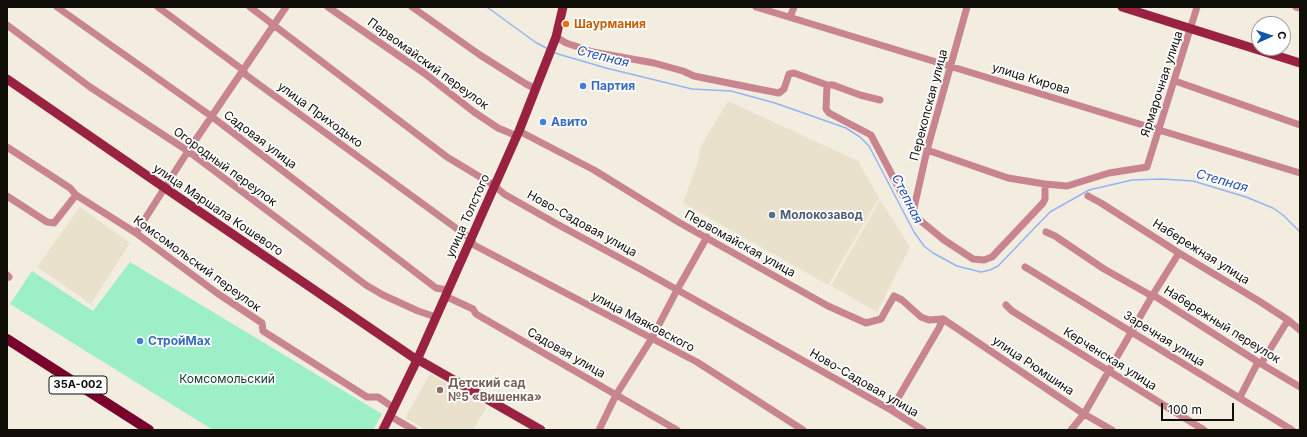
<!DOCTYPE html>
<html>
<head>
<meta charset="utf-8">
<style>
	body { margin:0 }
	#map { position:relative; width:1307px; height:437px; overflow:hidden; background:#f3eddf; font-family:Inter,sans-serif }
	canvas { display:block }
	.frame { position:absolute; inset:0; border:8px solid #0f0e09; pointer-events:none }
	.north { position:absolute; left:1251px; top:16px; width:40px; height:40px; box-sizing:border-box; background:#fff; border:1px solid #9f9f9d; border-radius:50%; rotate:87deg; font-size:11px; font-weight:700; line-height:16px; text-align:center; color:#0f0e09 }
	.north::after { content:''; display:block; margin:auto; width:14px; height:18px; background:#1257a7; clip-path:polygon(50% 0,100% 100%,50% 72%,0 100%) }
	.scale { position:absolute; left:1161px; top:403px; width:73px; height:18px; box-sizing:border-box; border:2px solid #0f0e09; border-top:0; padding-left:5px; font-size:12px; line-height:14px; white-space:nowrap; color:#0f0e09; -webkit-text-stroke:3px #fff; paint-order:stroke }
</style>
</head>
<body>
<div id="map">
<canvas width="1307" height="437"></canvas>
<div class="frame"></div>
<div class="north">С</div>
<div class="scale">100 m</div>
</div>
<script>
const context = document.querySelector('canvas').getContext('2d');
context.lineJoin = 'round';
function fill(path, color) { context.fillStyle = color; context.fill(path, 'evenodd'); }
const shape = rows => new Path2D(rows.map(r => 'M' + r).join(''));
function stroke(path, color, width, dash) { context.strokeStyle = color; context.lineWidth = width; context.lineCap = dash ? 'butt' : 'round'; context.setLineDash(dash || []); context.stroke(path); }
function label(font, color, halo, rows, align = 'center') {
  context.font = font + ' Inter,sans-serif'; context.lineWidth = 3.5; context.setLineDash([]); context.textBaseline = 'middle'; context.strokeStyle = halo; context.fillStyle = color; for (const [text, x, y, turn = 0] of rows) {
    context.save(); context.translate(x, y); context.rotate((+turn || 0) * Math.PI / 180); context.textAlign = isNaN(turn) ? turn : align; if (halo) context.strokeText(text, 0, 0); context.fillText(text, 0, 0); context.restore();
  }
}
fill(shape([
	[728,101,858,161,879,198,828,285,683,203,698,161,701,146],
	[880,200,910,247,877,312,831,286],
	[80,207,130,243,91,304,37,267],
	[430,374,487,406,473,430,426,430,405,418]
]), '#eae1cc');
fill(shape([
	[130,262,382,414,373,430,213,430,10,304,32,271,93,311]
]), '#9defc8');
stroke(shape([
	[487,7,535,42,548,49],
	[553,52,558,54,606,68,692,89,731,91,775,103,846,128,860,137,869,146,914,232,924,246,933,253,957,266,981,272,990,270,998,266,1050,212,1089,190,1132,180,1162,179,1193,181,1246,197,1273,208,1283,215,1300,232]
]), '#94b4f3', 1.5);
stroke(shape([
	[57,7,211,116,436,288,448,290],
	[158,7,243,70,246,75,471,239,474,245,697,362,803,430],
	[250,7,447,157,495,186,504,194,555,223,642,270,891,410,923,430],
	[328,7,424,73,474,112,498,128,517,136],
	[412,7,480,55,526,84,536,89],
	[756,7,1300,173],
	[967,7,927,150,914,208,916,217,944,240,973,259,984,260,992,257,1043,203,1045,199,1045,184],
	[1296,7,1300,8],
	[790,17,794,7],
	[7,25,90,87,188,151,366,285,383,295,418,311,436,317],
	[556,37,566,43,593,52,654,63,683,71,694,76,758,89,779,93,784,89,789,74,794,73,827,85,826,109,829,113,871,135,903,196,911,206,914,208],
	[1175,81,1300,125],
	[827,85,833,85,860,95,880,100],
	[519,131,594,170,680,223,828,306,866,323,881,319,894,296,902,300,921,317,929,320,943,319],
	[7,147,70,188,76,195,136,233,217,293,262,323,263,331,367,397,378,397,394,408],
	[927,150,1008,178,1045,184,1067,186,1109,173,1147,167,1197,7],
	[7,196,47,222,54,223,76,195],
	[1088,196,1101,203,1179,253,1259,301,1288,320,1300,330],
	[1046,232,1055,236,1104,269,1152,296],
	[136,233,188,151,286,7],
	[1025,267,1292,430],
	[7,275,9,277],
	[1153,295,1258,362,1300,387],
	[445,296,473,309,476,314,677,430],
	[1006,305,1012,311,1204,430],
	[943,319,1084,414,1112,430],
	[1261,364,1288,320],
	[1240,397,1258,362],
	[891,410,939,328,943,319],
	[390,416,414,430],
	[599,430,616,395,652,338,677,290,707,237],
	[1071,430,1084,414,1152,296,1179,253]
]), '#c8858f', 7);
stroke(shape([
	[1122,7,1300,63],
	[7,79,165,188,417,360],
	[417,359,541,430],
	[383,430,417,360,519,131,556,37,563,7]
]), '#992242', 9);
stroke(shape([
	[7,339,149,430]
]), '#79022d', 10);
for (const [x, y, r, color] of [
	[566,24,4,"#e8710a"],
	[583,86,4,"#3f7fe0"],
	[543,122,4,"#3f7fe0"],
	[772,215,4,"#5c6f8a"],
	[140,341,4,"#3f7fe0"],
	[440,390,4,"#8d6e63"]
]) { const dot = new Path2D(); dot.arc(x, y, r, 0, 2 * Math.PI); context.fillStyle = color; context.fill(dot); stroke(dot, '#fff', 1.5); }
for (const [x, y, w] of [
	[78,385,58]
]) { const box = new Path2D(); box.roundRect(x - w / 2, y - 9, w, 18, 3); context.fillStyle = '#fff'; context.fill(box); stroke(box, '#0f0e09', 1); }
label('bold 11px', '#0f0e09', null, [
	["35А-002",78,385]
]);
label('bold 12px', '#c56008', '#fff', [
	["Шаурмания",574,24]
], 'left');
label('12px', '#0f0e09', '#fff', [
	["Первомайский переулок",428,64,36],
	["улица Кирова",1031,79,17],
	["Ярмарочная улица",1162,84,-72],
	["Перекопская улица",929,105,-75],
	["улица Приходько",320,115,36],
	["Садовая улица",260,140,37],
	["Огородный переулок",225,167,36],
	["улица Маршала Кошевого",218,210,34],
	["улица Толстого",468,216,-66],
	["Ново-Садовая улица",582,224,29],
	["Первомайская улица",740,244,29],
	["Набережная улица",1201,252,32],
	["Комсомольский переулок",197,264,36],
	["улица Маяковского",643,322,28],
	["Набережный переулок",1222,325,32],
	["Заречная улица",1164,339,32],
	["Садовая улица",566,353,30],
	["Керченская улица",1110,359,32],
	["улица Рюмшина",1033,366,34],
	["Ново-Садовая улица",864,383,30]
]);
label('bold 12px', '#366cbe', '#fff', [
	["Партия",591,86],
	["Авито",551,122],
	["СтройMax",148,341]
], 'left');
label('bold 12px', '#4e5e75', '#fff', [
	["Молокозавод",780,215]
], 'left');
label('12px', '#0b3b29', '#fff', [
	["Комсомольский",227,379]
]);
label('bold 12px', '#785e54', '#fff', [
	["Детский сад",448,383],
	["№5 «Вишенка»",448,397]
], 'left');
label('italic 13px', '#284faa', '#fff', [
	["Степная",603,57,14],
	["Степная",1222,181,16],
	["Степная",907,199,63]
]);
</script>
</body>
</html>
